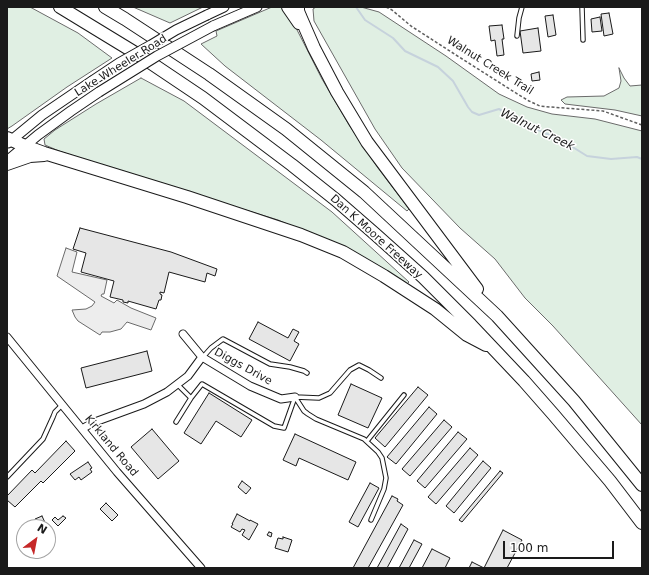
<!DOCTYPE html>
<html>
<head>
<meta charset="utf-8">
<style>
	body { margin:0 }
	#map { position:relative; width:649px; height:575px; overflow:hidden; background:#fff; font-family:"DejaVu Sans",sans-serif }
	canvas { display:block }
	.frame { position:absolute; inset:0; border:8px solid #1a1a1a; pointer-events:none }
	.north { position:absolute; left:16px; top:519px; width:40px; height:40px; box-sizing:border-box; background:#fff; border:1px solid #a3a3a3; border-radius:50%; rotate:32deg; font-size:11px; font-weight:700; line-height:16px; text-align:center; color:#1a1a1a }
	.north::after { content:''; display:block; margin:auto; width:14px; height:18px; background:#c62828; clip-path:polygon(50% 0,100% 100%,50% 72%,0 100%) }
	.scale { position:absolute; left:503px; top:541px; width:111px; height:18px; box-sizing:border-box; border:2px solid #1a1a1a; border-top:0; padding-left:5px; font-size:12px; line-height:14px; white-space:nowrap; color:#1a1a1a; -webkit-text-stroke:3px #fff; paint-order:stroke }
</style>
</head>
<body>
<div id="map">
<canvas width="649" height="575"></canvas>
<div class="frame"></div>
<div class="north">N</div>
<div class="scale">100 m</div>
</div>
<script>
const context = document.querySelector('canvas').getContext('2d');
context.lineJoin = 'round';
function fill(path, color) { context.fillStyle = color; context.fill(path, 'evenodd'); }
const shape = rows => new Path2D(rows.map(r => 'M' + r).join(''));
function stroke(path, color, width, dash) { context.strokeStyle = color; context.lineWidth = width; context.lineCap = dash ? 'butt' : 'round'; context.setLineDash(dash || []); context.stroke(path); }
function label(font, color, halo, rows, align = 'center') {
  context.font = font + ' "DejaVu Sans",sans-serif'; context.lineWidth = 3; context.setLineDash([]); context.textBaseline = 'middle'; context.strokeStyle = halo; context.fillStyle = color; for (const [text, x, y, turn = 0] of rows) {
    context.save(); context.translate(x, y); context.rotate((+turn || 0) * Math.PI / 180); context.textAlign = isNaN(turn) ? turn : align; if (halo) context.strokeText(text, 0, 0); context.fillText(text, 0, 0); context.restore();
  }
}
const green = shape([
	[7,7,30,7,78,33,112,58,67,87,12,126,7,129,7,7],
	[133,7,203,7,170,23,133,7],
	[272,7,283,7,293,22,322,79,349,125,378,168,409,209,407,211,321,140,225,66,201,44,217,36,216,31,272,7],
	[316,7,361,7,379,12,446,56,499,94,527,107,552,114,595,119,642,131,642,425,553,326,525,298,495,259,460,228,402,168,375,129,314,21,313,9,316,7],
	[619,68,624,78,630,86,642,85,642,116,615,110,565,104,561,100,567,97,604,96,619,88,621,81,619,68],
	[141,78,184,101,332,212,409,282,407,284,343,248,278,220,132,175,59,151,45,145,44,139,55,130,96,104,141,78]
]);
fill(green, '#e0efe3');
stroke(green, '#6a6a6a', 1);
const parking = shape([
	[66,248,77,252,72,272,107,280,104,294,102,294,101,296,114,303,117,300,131,308,156,318,151,330,127,322,121,329,110,332,102,332,100,335,78,321,75,317,72,310,86,309,92,306,95,302,57,276,66,248]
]);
fill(parking, '#ededed');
stroke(parking, '#6a6a6a', 1);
stroke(shape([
	[356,7,365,20,393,38,405,51,438,67,453,81,468,107,472,112,479,115,499,109,536,129,563,141,587,156,611,159,637,157,642,159]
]), '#c6d2dc', 2);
const building = shape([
	[609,13,613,34,604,36,601,14,609,13],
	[553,15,556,35,548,37,545,16,553,15],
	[600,17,602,31,592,32,591,19,600,17],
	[502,25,504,39,502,39,504,55,497,56,495,40,491,41,489,26,502,25],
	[538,28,541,51,523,53,520,31,538,28],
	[539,72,540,80,532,81,531,74,539,72],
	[80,228,171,252,217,269,215,276,207,273,205,282,169,272,164,293,160,292,160,294,162,295,161,300,159,300,156,309,128,301,128,303,123,302,123,300,110,297,114,281,81,272,86,253,73,249,80,228],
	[258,322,288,338,293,329,299,332,294,341,299,344,290,361,249,339,258,322],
	[147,351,152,371,86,388,81,368,147,351],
	[351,384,382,398,368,428,338,415,351,384],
	[418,387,428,395,385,447,375,438,418,387],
	[209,393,252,420,241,437,216,421,201,444,184,433,209,393],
	[429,407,437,414,396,464,387,457,429,407],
	[444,420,452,427,410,476,402,469,444,420],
	[152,429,179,461,158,479,131,447,152,429],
	[458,432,467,439,425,488,417,481,458,432],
	[295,434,356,462,348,480,299,458,296,466,283,460,295,434],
	[66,441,75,451,43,483,41,481,15,507,7,500,7,496,32,470,35,473,66,441],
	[470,448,478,455,436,504,428,497,470,448],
	[483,461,491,468,454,513,446,506,483,461],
	[88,462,92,468,90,469,92,472,81,480,79,477,75,480,70,474,88,462],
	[500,471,503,473,462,522,459,520,500,471],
	[242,481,251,488,246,494,238,487,242,481],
	[370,483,379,488,358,527,349,522,370,483],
	[392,496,398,499,397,501,403,505,368,568,353,568,392,496],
	[106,503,118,515,112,521,100,509,106,503],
	[237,514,250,521,250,520,258,524,249,540,242,535,245,530,242,529,240,532,231,527,233,524,232,524,237,514],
	[42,516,47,527,39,527,35,519,42,516],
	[63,516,66,518,58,526,52,520,55,517,58,520,63,516],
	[401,524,408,529,387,568,377,568,401,524],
	[503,530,522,540,507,568,484,568,503,530],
	[269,532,272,533,271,537,267,535,269,532],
	[283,537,292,540,288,552,275,548,278,538,283,539,283,537],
	[414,540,422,544,409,568,399,568,414,540],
	[432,549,450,558,445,568,422,568,432,549],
	[472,562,484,568,469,568,472,562]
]);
fill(building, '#e6e6e6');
stroke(building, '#1a1a1a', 1);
const lane = shape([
	[582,7,583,40],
	[517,36,519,18,522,7],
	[203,357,211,348,223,339,270,364,290,367,304,371,307,373],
	[295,397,304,411,308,414,316,419,364,439,378,452,382,458,386,478,384,489,371,520],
	[295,397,319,398,330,393,350,370,359,365,369,370,381,378],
	[191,398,202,384,274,426,284,428,295,397],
	[176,422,191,398,177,384],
	[367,441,404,395],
	[7,477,43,439,53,417,55,412,62,405]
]);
const street = shape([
	[183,334,202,357],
	[7,337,117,472,201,568],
	[82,429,92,423,144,404,167,392,188,376,202,357,250,386,281,399,295,397]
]);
const secondary = shape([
	[207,15,224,7],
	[213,26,257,7],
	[8,143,42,115,92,81],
	[7,161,38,135,71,111,99,92]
]);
const highway = shape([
	[60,7,142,57,203,98,292,165,336,200,375,234,423,277,471,325,524,381,553,414,610,481,642,523],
	[105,7,125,19,209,74,286,129,364,192,497,316,574,401,642,485],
	[288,7,299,23],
	[298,7,298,11,300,16,314,48,337,92,367,142,477,289],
	[7,138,25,146,44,153,187,197,301,235,343,252,384,276,435,309,467,335,486,345],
	[7,164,30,156,44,155]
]);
stroke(lane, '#1a1a1a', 5.5);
stroke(street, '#1a1a1a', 9);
stroke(secondary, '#1a1a1a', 11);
stroke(highway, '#1a1a1a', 14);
stroke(shape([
	[386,7,392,10,411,26,456,55,519,95,529,101,540,106,550,107,603,111,642,125]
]), '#5f5f5f', 1.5, [3, 2]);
stroke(lane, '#fff', 3.5);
stroke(street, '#fff', 7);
stroke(secondary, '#fff', 9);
stroke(highway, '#fff', 12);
const secondaryBridge = shape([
	[92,81,119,63,151,45,176,30,207,15],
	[99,92,157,56,213,26]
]);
stroke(secondaryBridge, '#1a1a1a', 11, []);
stroke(secondaryBridge, '#fff', 9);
label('11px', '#1a1a1a', '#fff', [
	["Lake Wheeler Road",121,66,-32],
	["Walnut Creek Trail",490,66,32],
	["Dan K Moore Freeway",376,237,42],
	["Diggs Drive",243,367,29],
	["Kirkland Road",111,446,50]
]);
label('italic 12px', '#1a1a1a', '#fff', [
	["Walnut Creek",537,130,26]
]);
</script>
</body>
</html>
